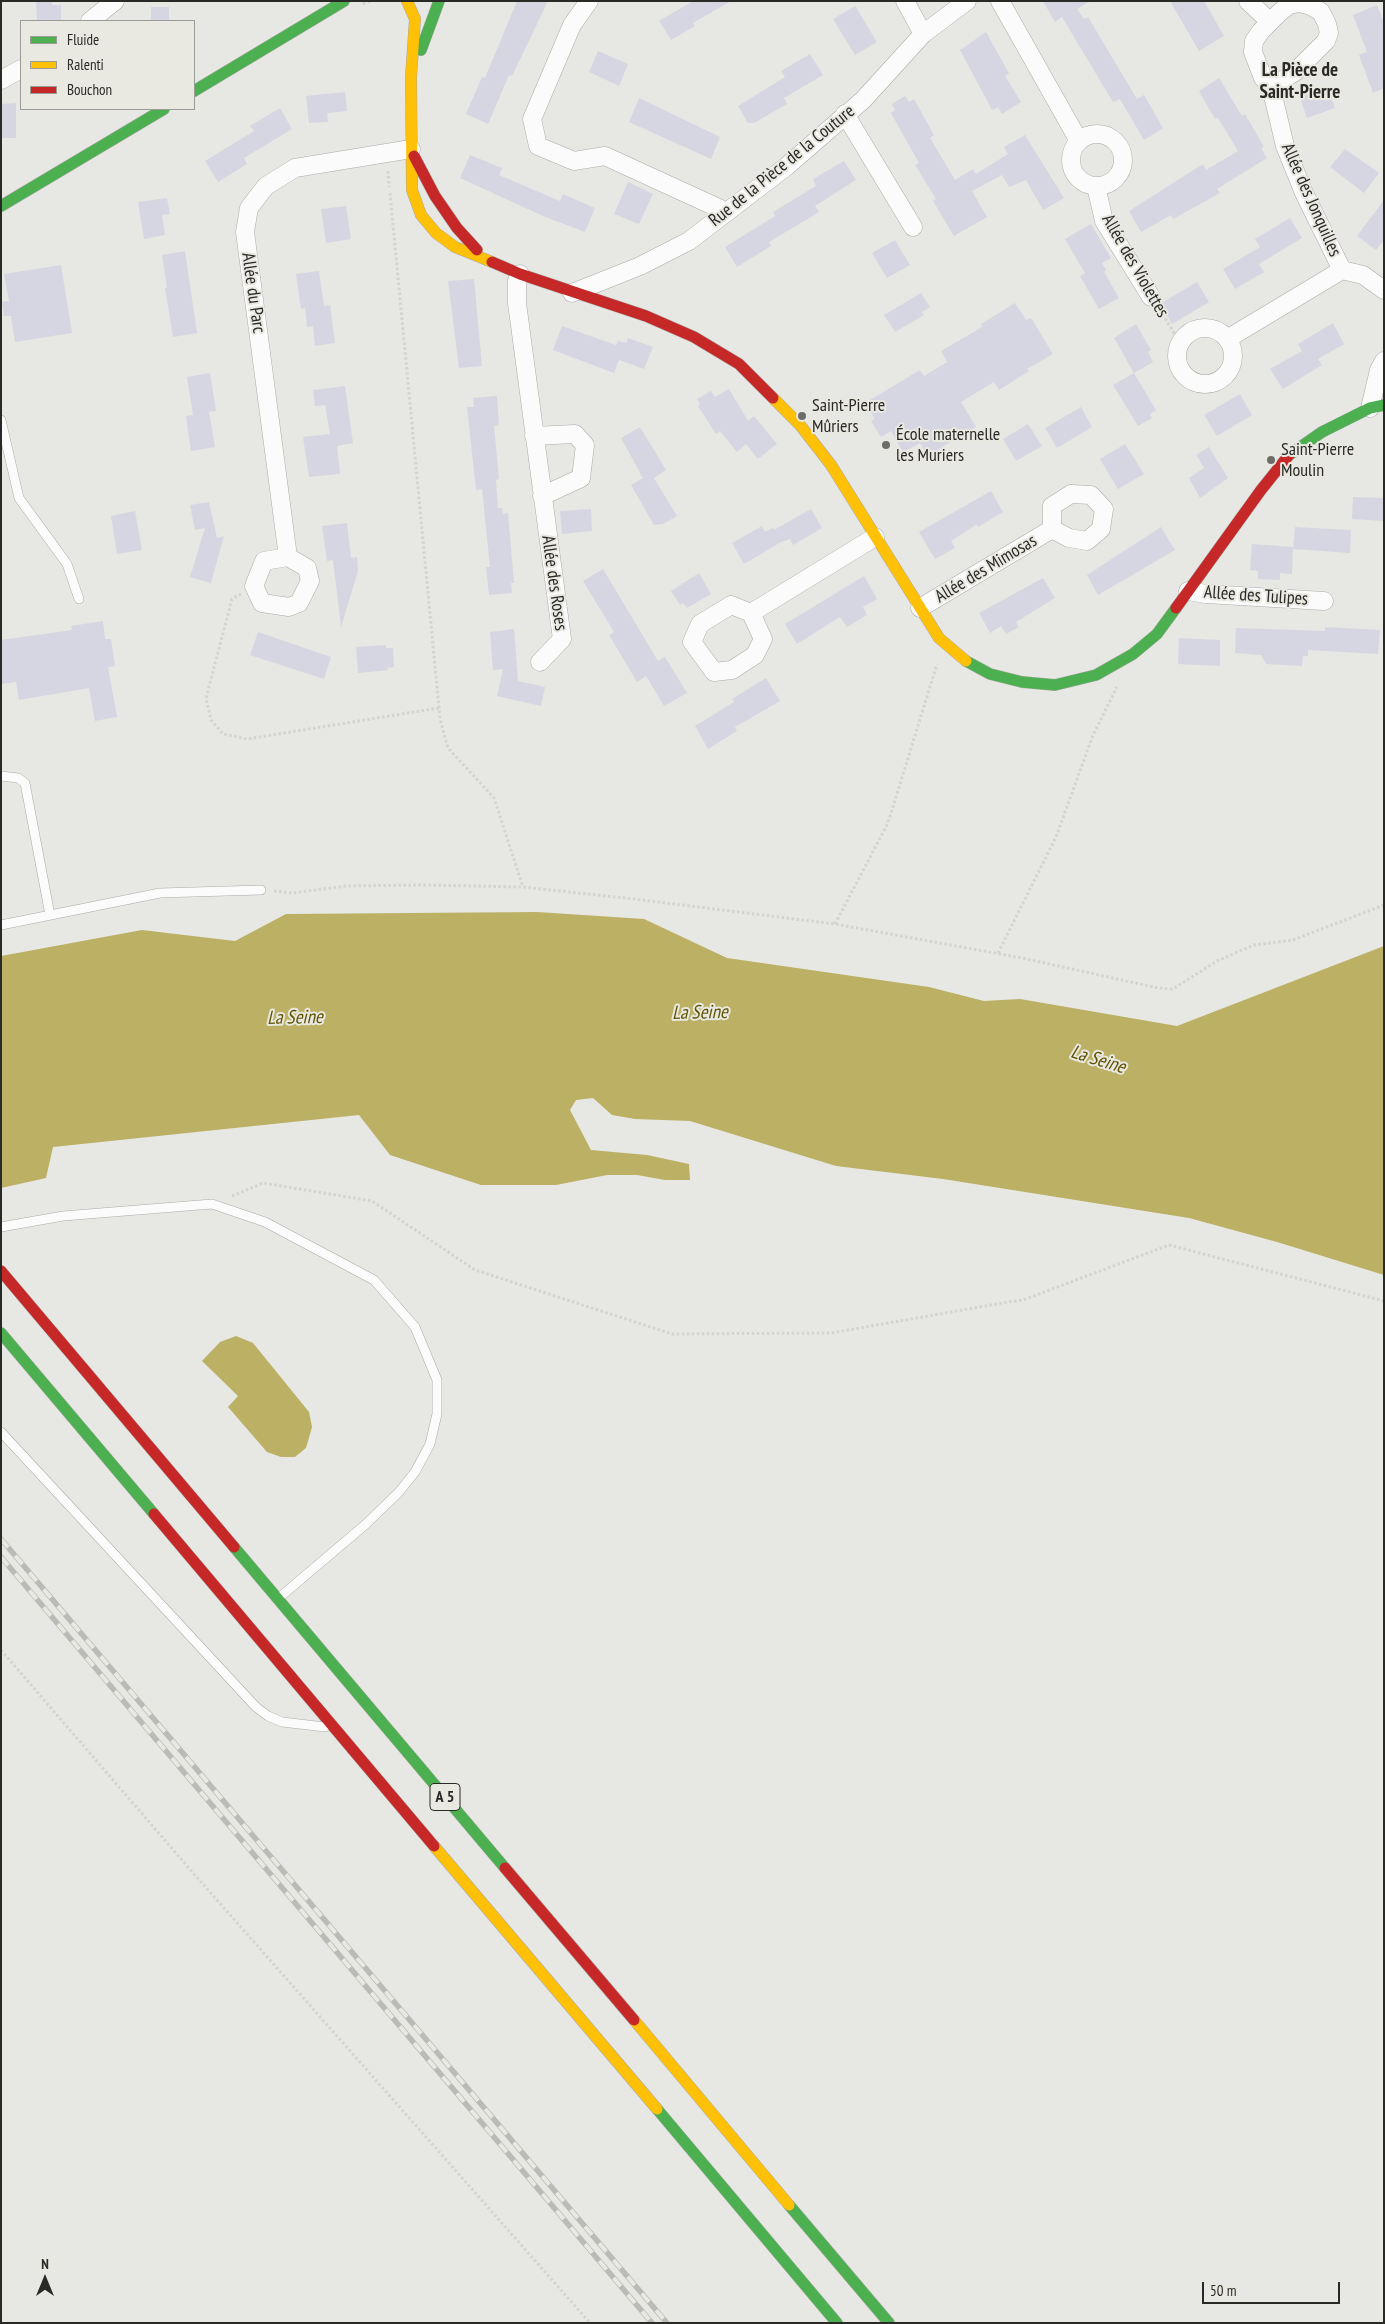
<!DOCTYPE html>
<html>
<head>
<meta charset="utf-8">
<style>
	body { margin:0 }
	#map { position:relative; width:1385px; height:2324px; overflow:hidden; background:#e7e7e3; font-family:"PT Sans Narrow",sans-serif }
	canvas { display:block }
	.frame { position:absolute; inset:0; border:2px solid #292926; pointer-events:none }
	.legend { position:absolute; left:20px; top:20px; width:175px; height:90px; box-sizing:border-box; background:#e9e8e1; border:1px solid #9c9c96; margin:0; padding:6px 9px; list-style:none; font-size:15px; color:#292926 }
	.legend li { display:flex; align-items:center; gap:10px; height:25px }
	.legend b { width:25px; border:1px solid #9c9c96 }
	.north { position:absolute; left:20px; top:2254px; width:50px; height:50px; -webkit-text-stroke:4px #e9e8e1; paint-order:stroke; rotate:0deg; font-size:14px; font-weight:700; line-height:20px; text-align:center; color:#292926 }
	.north::after { content:''; display:block; margin:auto; width:18px; height:22px; background:#292926; clip-path:polygon(50% 0,100% 100%,50% 72%,0 100%) }
	.scale { position:absolute; left:1202px; top:2282px; width:138px; height:22px; box-sizing:border-box; border:2px solid #292926; border-top:0; padding-left:6px; font-size:15px; line-height:18px; white-space:nowrap; color:#292926; -webkit-text-stroke:4px #e9e8e1; paint-order:stroke }
</style>
</head>
<body>
<div id="map">
<canvas width="1385" height="2324"></canvas>
<div class="frame"></div>
<ul class="legend">
<li><b style="height:6px;background:#4caf50"></b>Fluide</li>
<li><b style="height:6px;background:#ffc107"></b>Ralenti</li>
<li><b style="height:6px;background:#c62828"></b>Bouchon</li>
</ul>
<div class="north">N</div>
<div class="scale">50 m</div>
</div>
<script>
const context = document.querySelector('canvas').getContext('2d');
context.lineJoin = 'round';
function fill(path, color) { context.fillStyle = color; context.fill(path, 'evenodd'); }
const shape = rows => new Path2D(rows.map(r => 'M' + r).join(''));
function stroke(path, color, width, dash) { context.strokeStyle = color; context.lineWidth = width; context.lineCap = dash ? 'butt' : 'round'; context.setLineDash(dash || []); context.stroke(path); }
function label(font, color, halo, rows, align = 'center') {
  context.font = font + ' "PT Sans Narrow",sans-serif'; context.lineWidth = 4; context.setLineDash([]); context.textBaseline = 'middle'; context.strokeStyle = halo; context.fillStyle = color; for (const [text, x, y, turn = 0] of rows) {
    context.save(); context.translate(x, y); context.rotate((+turn || 0) * Math.PI / 180); context.textAlign = isNaN(turn) ? turn : align; if (halo) context.strokeText(text, 0, 0); context.fillText(text, 0, 0); context.restore();
  }
}
fill(shape([
	[537,912,644,919,727,958,929,987,984,1001,1020,999,1177,1026,1384,946,1384,1275,1277,1242,1189,1218,943,1179,836,1166,690,1121,635,1119,612,1115,593,1098,576,1100,570,1110,591,1150,647,1155,689,1164,690,1180,665,1180,637,1175,607,1175,556,1185,481,1185,390,1155,359,1115,53,1147,46,1178,1,1188,1,956,142,930,235,941,286,914],
	[236,1336,253,1343,309,1412,312,1427,306,1448,295,1457,281,1457,267,1452,228,1407,238,1396,202,1361,220,1342]
]), '#bcb065');
fill(shape([
	[36,1,52,1,52,5,61,5,61,21,37,21],
	[517,1,548,1,512,76,509,75,488,124,466,114,482,77,485,78],
	[693,1,731,1,693,23,695,26,671,40,659,21],
	[1043,1,1090,1,1077,9,1084,19,1088,17,1137,99,1144,95,1163,128,1144,140,1120,99,1113,102,1062,17,1055,22],
	[1170,1,1204,1,1224,36,1199,51],
	[1377,5,1384,23,1384,88,1373,93,1359,55,1367,52,1353,15],
	[855,6,877,42,855,55,833,19],
	[151,7,169,7,169,21,151,21],
	[986,32,1009,73,1005,76,1021,102,1002,114,998,107,992,110,960,50],
	[598,51,628,64,619,86,589,72],
	[810,54,823,75,784,98,787,104,754,123,748,123,738,106,785,77,781,71],
	[1219,78,1242,116,1245,114,1264,147,1261,148,1267,158,1217,189,1220,193,1173,219,1171,215,1141,232,1129,211,1203,164,1206,170,1238,151,1218,118,1215,119,1199,91],
	[1327,86,1335,108,1307,118,1299,95],
	[345,92,347,111,327,113,328,122,309,123,306,96],
	[905,96,909,102,914,99,934,135,930,138,955,180,973,169,976,174,1008,154,1004,147,1025,135,1064,198,1043,210,1026,180,1009,187,1002,175,972,191,987,217,954,236,933,201,936,199,915,165,919,163,891,113,895,110,892,104],
	[639,98,720,137,711,159,629,122],
	[16,103,16,138,1,138,1,104],
	[280,108,292,129,244,158,247,164,218,182,205,161,254,131,250,126],
	[1345,149,1379,173,1364,193,1330,167],
	[470,155,502,168,499,175,560,201,563,194,595,208,585,232,543,216,460,178],
	[844,161,856,180,815,206,819,212,769,242,771,246,737,267,725,247,775,216,773,212,816,186,813,179],
	[628,182,653,194,639,224,614,214],
	[167,198,170,214,162,215,165,235,144,239,138,202],
	[1384,200,1384,240,1376,250,1357,236],
	[346,206,351,239,326,243,321,209],
	[1290,218,1302,238,1259,264,1264,272,1235,289,1223,269,1260,247,1255,239],
	[1091,224,1111,258,1102,263,1106,270,1104,272,1119,298,1099,309,1080,276,1085,273,1065,239],
	[895,240,910,265,887,278,872,253],
	[185,251,197,333,173,337,165,288,167,288,162,255],
	[61,265,72,333,15,342,11,316,4,316,2,302,9,301,4,274],
	[319,271,324,306,330,305,335,343,315,346,313,326,307,327,305,308,301,309,296,274],
	[474,279,482,366,459,368,448,281],
	[1197,282,1209,302,1172,324,1160,304],
	[921,293,930,307,922,312,924,315,895,332,884,315],
	[1015,303,1026,320,1031,318,1053,354,1027,369,1029,371,999,390,994,382,961,402,976,427,927,456,920,443,903,452,891,431,881,437,871,421,875,419,865,403,920,370,924,376,947,362,941,351,982,327,981,324],
	[1333,323,1344,344,1318,359,1322,365,1283,389,1270,369,1302,351,1298,344],
	[1136,324,1151,350,1148,352,1153,362,1134,373,1114,338],
	[562,326,616,345,618,341,626,343,628,338,653,347,644,369,619,360,614,373,553,350],
	[210,373,216,411,209,412,215,447,191,451,186,416,193,415,187,377],
	[1134,373,1156,410,1150,414,1152,418,1138,426,1113,385],
	[345,386,353,443,337,446,340,474,309,477,303,437,330,434,325,405,315,406,313,390],
	[729,389,748,421,754,416,777,444,758,459,746,444,737,452,720,431,716,434,698,406,700,404,697,399,711,391,715,397],
	[1240,394,1252,415,1217,436,1204,415],
	[497,396,499,425,494,426,499,479,496,480,498,508,502,508,503,514,508,513,514,583,511,583,512,593,489,595,486,567,490,567,482,489,476,490,467,407,474,407,473,398],
	[1081,407,1092,427,1057,448,1045,428],
	[1028,424,1042,446,1016,461,1003,439],
	[640,427,666,470,654,478,677,516,663,524,654,525,631,485,643,478,621,438],
	[1125,444,1144,474,1118,489,1100,459],
	[1209,447,1228,478,1200,498,1189,478,1204,468,1196,455],
	[991,491,1003,512,978,527,977,524,951,541,955,548,935,559,919,532],
	[1353,497,1384,498,1384,521,1352,519],
	[209,502,217,538,224,536,211,583,190,577,205,528,195,530,190,505],
	[591,509,592,531,562,534,560,511],
	[811,509,822,528,793,545,790,539,781,542,744,564,732,543,762,526,765,532,773,528,774,530],
	[135,511,142,550,117,554,111,516],
	[347,523,351,558,357,557,358,571,341,627,333,560,327,561,322,526],
	[1161,527,1175,550,1098,595,1087,575],
	[1295,527,1351,530,1350,553,1293,549],
	[1252,544,1293,547,1292,574,1280,573,1280,580,1258,579,1258,571,1250,570],
	[603,569,658,661,665,657,687,693,664,706,646,676,637,682,609,635,614,632,583,581],
	[699,573,711,594,687,608,683,603,680,605,671,591],
	[864,576,877,599,863,607,867,615,847,627,840,617,797,644,785,624],
	[1043,578,1055,598,1016,622,1019,627,1006,634,1001,626,990,633,979,613],
	[103,621,105,639,111,639,115,666,108,667,117,717,95,721,89,688,19,700,16,682,1,684,1,640,72,630,71,626],
	[1325,627,1380,630,1378,654,1308,650,1308,656,1303,656,1302,666,1266,664,1261,655,1235,653,1236,628,1325,631],
	[514,629,518,681,545,687,541,706,497,696,503,669,493,670,490,632],
	[258,632,331,657,324,679,250,655],
	[1179,638,1220,640,1220,666,1178,664],
	[386,645,386,648,393,648,394,667,387,668,388,670,358,673,356,647],
	[766,678,780,701,735,727,737,731,708,749,695,726,734,702,732,699]
]), '#d6d6e2');
const lane = shape([
	[1,420,19,498,67,564,79,599],
	[1,776,18,778,25,783,50,915],
	[1,925,160,893,261,890],
	[1,1227,63,1216,212,1204,265,1222,374,1280,415,1327,437,1380,437,1414,430,1444,415,1472,399,1492,366,1524,280,1597],
	[1,1432,256,1707,268,1716,282,1722,325,1727]
]);
const street = shape([
	[589,1,572,25,532,119,538,146,574,161,605,156,727,212],
	[905,1,923,34],
	[1000,1,1079,141],
	[1248,1,1269,21],
	[1300,3,1311,6,1321,12,1327,24,1329,33,1326,41,1295,72,1278,83,1270,83,1263,78,1253,52,1254,41,1261,31,1279,13,1289,5,1300,3],
	[90,21,115,1],
	[1,80,21,69],
	[1270,83,1285,146,1304,193,1342,270,1363,275,1384,290],
	[845,114,913,227],
	'1071 160a26 26 0 1 1 52 0a26 26 0 1 1-52 0Z',
	[1096,186,1104,221,1151,297],
	[520,274,517,281,517,303,562,639,540,662],
	[572,293,640,266,689,241,787,166,863,100,923,34,967,1],
	'1177 356a28 28 0 1 1 56 0a28 28 0 1 1-56 0Z',
	[1227,339,1342,270],
	[1370,408,1379,370,1384,361],
	[534,436,575,434,585,445,581,478,542,496],
	[1071,494,1091,495,1104,509,1101,529,1087,541,1069,538,1052,529,1052,506,1071,494],
	[288,557,264,561,254,586,262,603,289,607,299,603,310,581,307,568,288,557,245,232,249,208,266,186,295,168,411,149],
	[1188,591,1206,594,1324,601],
	[731,605,751,613,763,639,755,655,732,670,714,672,692,642,700,624,731,605],
	[920,608,1052,529],
	[751,613,875,537]
]);
const fast = shape([
	[421,50,439,1],
	[194,91,344,1],
	[1,206,164,109],
	[1289,455,1322,432,1370,408,1384,405],
	[966,661,990,674,1022,682,1055,685,1096,675,1133,654,1157,634,1176,608],
	[1,1333,154,1514],
	[234,1547,505,1868],
	[657,2109,837,2323],
	[789,2205,889,2323]
]);
const slow = shape([
	[407,1,415,19,411,77,412,190,421,215,436,233,455,247,492,262],
	[773,398,800,425,831,465,939,638,966,661],
	[434,1846,657,2109],
	[634,2020,789,2205]
]);
const jam = shape([
	[414,156,435,196,457,228,477,250],
	[492,262,520,274,646,316,694,337,739,364,773,398],
	[1176,608,1261,490,1289,455],
	[1,1271,234,1547],
	[154,1514,434,1846],
	[505,1868,634,2020]
]);
stroke(lane, '#abaaa8', 10);
stroke(street, '#abaaa8', 19);
stroke(fast, '#abaaa8', 12);
stroke(slow, '#abaaa8', 12);
stroke(jam, '#abaaa8', 12);
stroke(shape([
	[363,4,370,1],
	[388,171,389,187],
	[390,193,440,719,448,748,494,798,523,887],
	[1160,310,1180,343],
	[241,594,232,599,206,698,211,720,223,734,247,739,439,708],
	[274,891,292,893,346,886,425,885,523,887,634,899,835,924,1022,958,1158,988,1173,989,1217,961,1254,945,1293,940,1384,905],
	[835,924,888,823,937,664],
	[998,953,1056,837,1093,735,1117,687],
	[232,1196,263,1183,372,1201,475,1270,672,1334,831,1333,1008,1302,1023,1300,1169,1245,1384,1301],
	[1,1650,194,1874,590,2323]
]), '#d3d3d2', 3, [2.5, 2.5]);
stroke(lane, '#fbfbfb', 9);
stroke(street, '#fbfbfb', 18);
stroke(fast, '#4caf50', 11);
stroke(slow, '#ffc107', 11);
stroke(jam, '#c62828', 11);
const rail = shape([
	[1,1539,667,2323],
	[1,1557,652,2323]
]);
stroke(rail, '#babab8', 5.5);
stroke(rail, '#e9e8e1', 4, [11]);
for (const [x, y, r, color] of [
	[802,416,5,"#6c6c68"],
	[886,445,5,"#6c6c68"],
	[1271,460,5,"#6c6c68"]
]) { const dot = new Path2D(); dot.arc(x, y, r, 0, 2 * Math.PI); context.fillStyle = color; context.fill(dot); stroke(dot, '#e9e8e1', 2); }
for (const [x, y, w] of [
	[445,1797,30]
]) { const box = new Path2D(); box.roundRect(x - w / 2, y - 13.5, w, 27, 4); context.fillStyle = '#e9e8e1'; context.fill(box); stroke(box, '#292926', 1); }
label('bold 16px', '#292926', null, [
	["A 5",445,1797]
]);
label('18px', '#292926', '#e9e8e1', [
	["Rue de la Pièce de la Couture",782,166,-39],
	["Allée des Jonquilles",1311,200,66],
	["Allée des Violettes",1135,266,60],
	["Allée du Parc",253,293,82],
	["Allée des Mimosas",986,569,-31],
	["Allée des Roses",554,583,82],
	["Allée des Tulipes",1256,596,4]
]);
label('18px', '#292926', '#e9e8e1', [
	["Saint-Pierre",812,406],
	["Mûriers",812,427],
	["École maternelle",896,435],
	["les Muriers",896,456],
	["Saint-Pierre",1281,450],
	["Moulin",1281,471]
], 'left');
label('bold 19px', '#292926', '#e9e8e1', [
	["La Pièce de",1300,71],
	["Saint-Pierre",1300,93]
]);
label('italic 19px', '#5f5300', '#e9e8e1', [
	["La Seine",700,1013,-1],
	["La Seine",295,1018,-1],
	["La Seine",1098,1060,17]
]);
</script>
</body>
</html>
